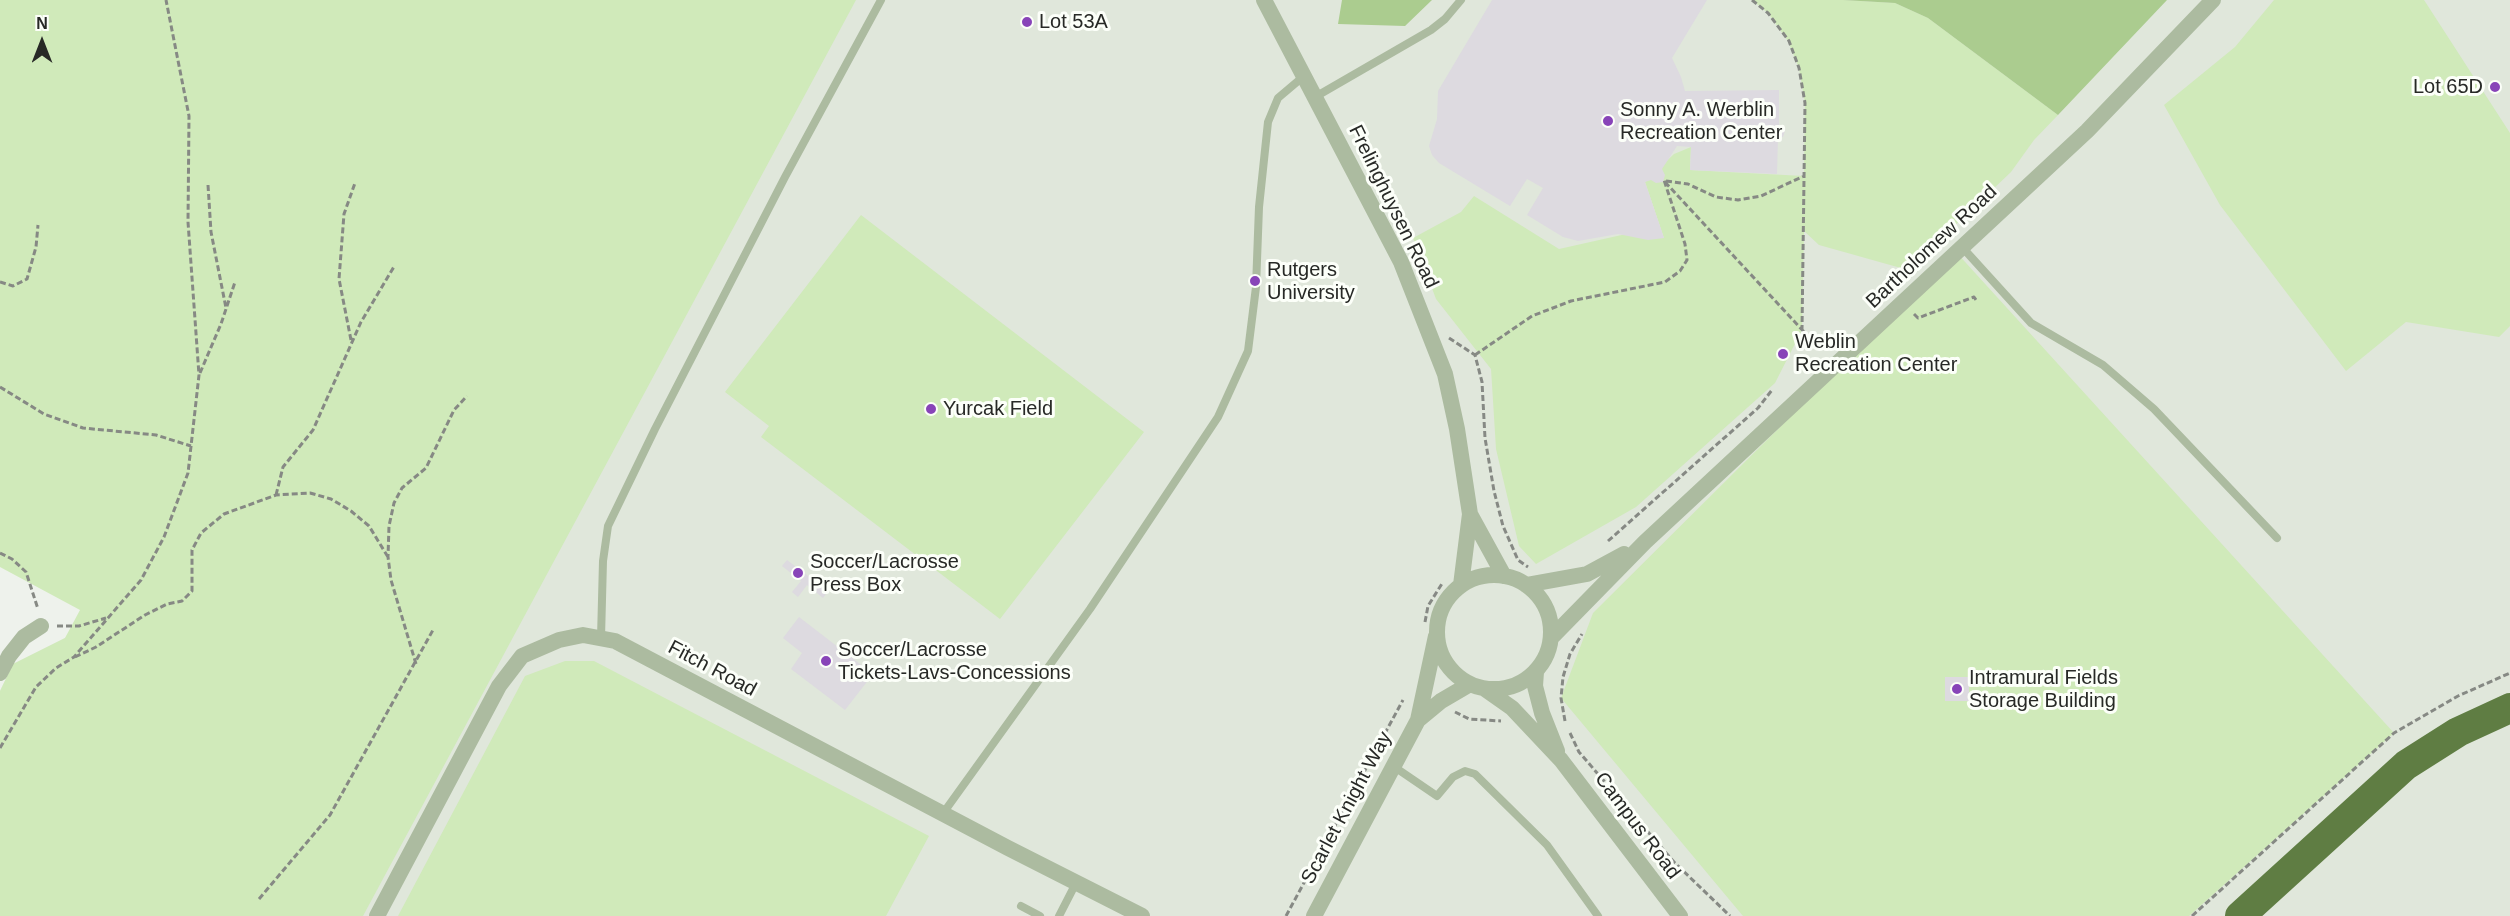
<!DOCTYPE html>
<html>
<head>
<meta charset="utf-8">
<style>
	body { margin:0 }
	#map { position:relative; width:2510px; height:916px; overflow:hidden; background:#eef2ec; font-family:Helvetica,sans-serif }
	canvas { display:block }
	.north { position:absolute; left:12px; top:12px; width:60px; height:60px; -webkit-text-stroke:4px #fcfff9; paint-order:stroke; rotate:0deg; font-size:16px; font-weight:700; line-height:24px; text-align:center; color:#272926 }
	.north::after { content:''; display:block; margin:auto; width:21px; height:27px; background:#272926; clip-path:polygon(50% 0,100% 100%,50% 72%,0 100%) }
</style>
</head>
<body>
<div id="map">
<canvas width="2510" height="916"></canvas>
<div class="north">N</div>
</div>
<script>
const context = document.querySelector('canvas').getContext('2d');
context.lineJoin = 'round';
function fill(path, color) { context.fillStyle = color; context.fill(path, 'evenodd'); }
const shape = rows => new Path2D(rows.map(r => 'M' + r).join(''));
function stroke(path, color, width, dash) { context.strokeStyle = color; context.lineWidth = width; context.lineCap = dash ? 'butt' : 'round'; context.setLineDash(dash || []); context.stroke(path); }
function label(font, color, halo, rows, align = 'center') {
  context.font = font + ' Helvetica,sans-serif'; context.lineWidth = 6; context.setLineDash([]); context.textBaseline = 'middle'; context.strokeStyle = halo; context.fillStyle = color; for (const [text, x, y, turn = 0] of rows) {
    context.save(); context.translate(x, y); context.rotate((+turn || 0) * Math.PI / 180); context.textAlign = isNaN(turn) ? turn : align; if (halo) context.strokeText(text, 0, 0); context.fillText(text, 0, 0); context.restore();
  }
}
fill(shape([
	[0,0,2510,0,2510,916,0,916,0,691,13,664,65,638,87,607]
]), '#e0e7db');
fill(shape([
	[0,0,856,0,363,916,0,916,0,691,13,664,65,638,80,610,0,567],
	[1752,0,1843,0,1895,3,1928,18,2058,115,2034,140,2011,172,1908,270,1819,245,1804,231,1802,330,1775,383,1636,507,1536,564,1519,546,1496,449,1491,369,1436,299,1413,238,1461,212,1474,196,1559,249,1626,234,1664,238,1645,182,1674,154,1691,147,1690,170,1804,176,1805,103,1799,68,1788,41,1768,13],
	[2274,0,2424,0,2426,3,2510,133,2510,326,2499,337,2406,322,2346,371,2220,205,2164,105,2235,47],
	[861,215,1144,432,1000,619,761,437,769,426,725,392],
	[1956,252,2394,733,2189,916,1743,916,1561,698,1593,613],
	[565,661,594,661,929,836,886,916,398,916,525,676]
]), '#d0eaba');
fill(shape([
	[1342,0,1432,0,1405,26,1338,24],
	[1843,0,2167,0,2058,115,1928,18,1895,3]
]), '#abcc8f');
fill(shape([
	[1492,0,1707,0,1672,58,1681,77,1685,91,1779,90,1779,125,1785,131,1783,137,1778,138,1777,174,1690,170,1691,147,1677,146,1662,169,1665,175,1663,182,1656,183,1651,180,1645,182,1664,238,1648,240,1618,234,1578,241,1563,237,1527,215,1543,188,1527,179,1510,206,1439,163,1432,155,1429,146,1437,119,1438,91],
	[787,560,828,591,823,598,807,585,798,597,792,592,801,581,782,566],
	[799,617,873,674,845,710,791,669,802,653,783,638],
	[1945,677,1969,677,1969,701,1945,701]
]), '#dddae0');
stroke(shape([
	[1752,0,1768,13,1789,41,1799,68,1805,103,1802,330],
	[1666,181,1688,184,1716,197,1738,200,1761,196,1804,176],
	[1665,182,1806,334],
	[208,185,211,232,226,308],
	[0,282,13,286,27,279,36,247,38,225],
	[1914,314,1918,318,1974,297,1976,300],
	[1449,338,1475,355,1482,382,1485,438,1494,491,1503,526,1518,560,1528,567],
	[351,340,339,279,344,214,355,183],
	[1475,355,1532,316,1571,301,1665,282,1680,271,1687,260,1685,244,1664,180],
	[200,373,221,324,235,282],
	[0,387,44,414,83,428,156,435,191,446],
	[276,495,283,467,313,430,361,322,395,265],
	[1608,541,1758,408,1772,390],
	[0,553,12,559,26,572,38,609],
	[1425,622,1428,606,1443,582],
	[57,626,79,626,106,618],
	[75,657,96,647,145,615,167,604,182,601,192,591,192,550,201,533,224,514,276,495,310,493,331,499,351,511,369,526,388,557],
	[416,664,391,580,388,557,389,526,394,503,402,488,426,468,454,410,467,396],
	[1455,712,1469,719,1501,721],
	[1565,721,1561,698,1563,677,1570,654,1582,634],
	[1570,733,1579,752,1674,862,1730,916],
	[0,748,36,687,56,668,74,657,141,580,164,537,188,473,199,375,188,222,189,116,166,0],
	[259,899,330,815,433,630],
	[1286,916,1403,700],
	[2192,916,2394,733,2458,696,2510,673]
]), '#868984', 3, [6, 3]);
stroke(shape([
	[1315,97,1431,30,1445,19,1461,0],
	[1962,247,2031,323,2103,365,2154,409,2277,538],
	[601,638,603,561,608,526,655,429,785,177,881,0],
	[1393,766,1437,796,1453,777,1465,771,1475,774,1547,845,1598,916],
	[944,812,1090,609,1218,417,1248,351,1256,287,1259,207,1268,122,1278,98,1304,76],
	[1021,906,1040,916],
	[1059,916,1076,883]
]), '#acbba0', 8);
stroke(shape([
	[1264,0,1401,262,1445,374,1457,429,1470,514,1461,585],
	[1470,514,1504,576],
	'1437 632a57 57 0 1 1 114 0a57 57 0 1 1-114 0Z',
	[1526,585,1587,574,1624,554],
	[1552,637,1645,542,2087,131,2213,0],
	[1536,672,1535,686,1542,713,1557,751],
	[0,673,9,656,24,637,41,626],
	[1485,689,1512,708,1561,760,1680,916],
	[1418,720,1441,701,1470,684],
	[377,916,499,686,522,656,559,640,583,635,615,641,1008,848,1142,916],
	[1314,916,1418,720,1436,636]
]), '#acbba0', 16);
stroke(shape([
	[2240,916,2406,765,2458,732,2510,708]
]), '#5f7d43', 30);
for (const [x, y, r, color] of [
	[1027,22,6,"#8844b8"],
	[2495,87,6,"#8844b8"],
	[1608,121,6,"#8844b8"],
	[1255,281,6,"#8844b8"],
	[1783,354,6,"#8844b8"],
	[931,409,6,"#8844b8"],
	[798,573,6,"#8844b8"],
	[826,661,6,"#8844b8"],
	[1957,689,6,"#8844b8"]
]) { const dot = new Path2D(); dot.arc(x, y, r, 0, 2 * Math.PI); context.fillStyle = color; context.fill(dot); stroke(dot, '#fcfff9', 2); }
label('20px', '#272926', '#fcfff9', [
	["Lot 53A",1039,22],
	["Lot 65D",2483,87,"right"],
	["Sonny A. Werblin",1620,110],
	["Recreation Center",1620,133],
	["Rutgers",1267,270],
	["University",1267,293],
	["Weblin",1795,342],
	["Recreation Center",1795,365],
	["Yurcak Field",943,409],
	["Soccer/Lacrosse",810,562],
	["Press Box",810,585],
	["Soccer/Lacrosse",838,650],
	["Tickets-Lavs-Concessions",838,673],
	["Intramural Fields",1969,678],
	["Storage Building",1969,701]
], 'left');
label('20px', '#272926', '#fcfff9', [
	["Frelinghuysen Road",1393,207,64],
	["Bartholomew Road",1932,247,-43],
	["Fitch Road",712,669,28],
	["Scarlet Knight Way",1347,808,-62],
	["Campus Road",1637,826,53]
]);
</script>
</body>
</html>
